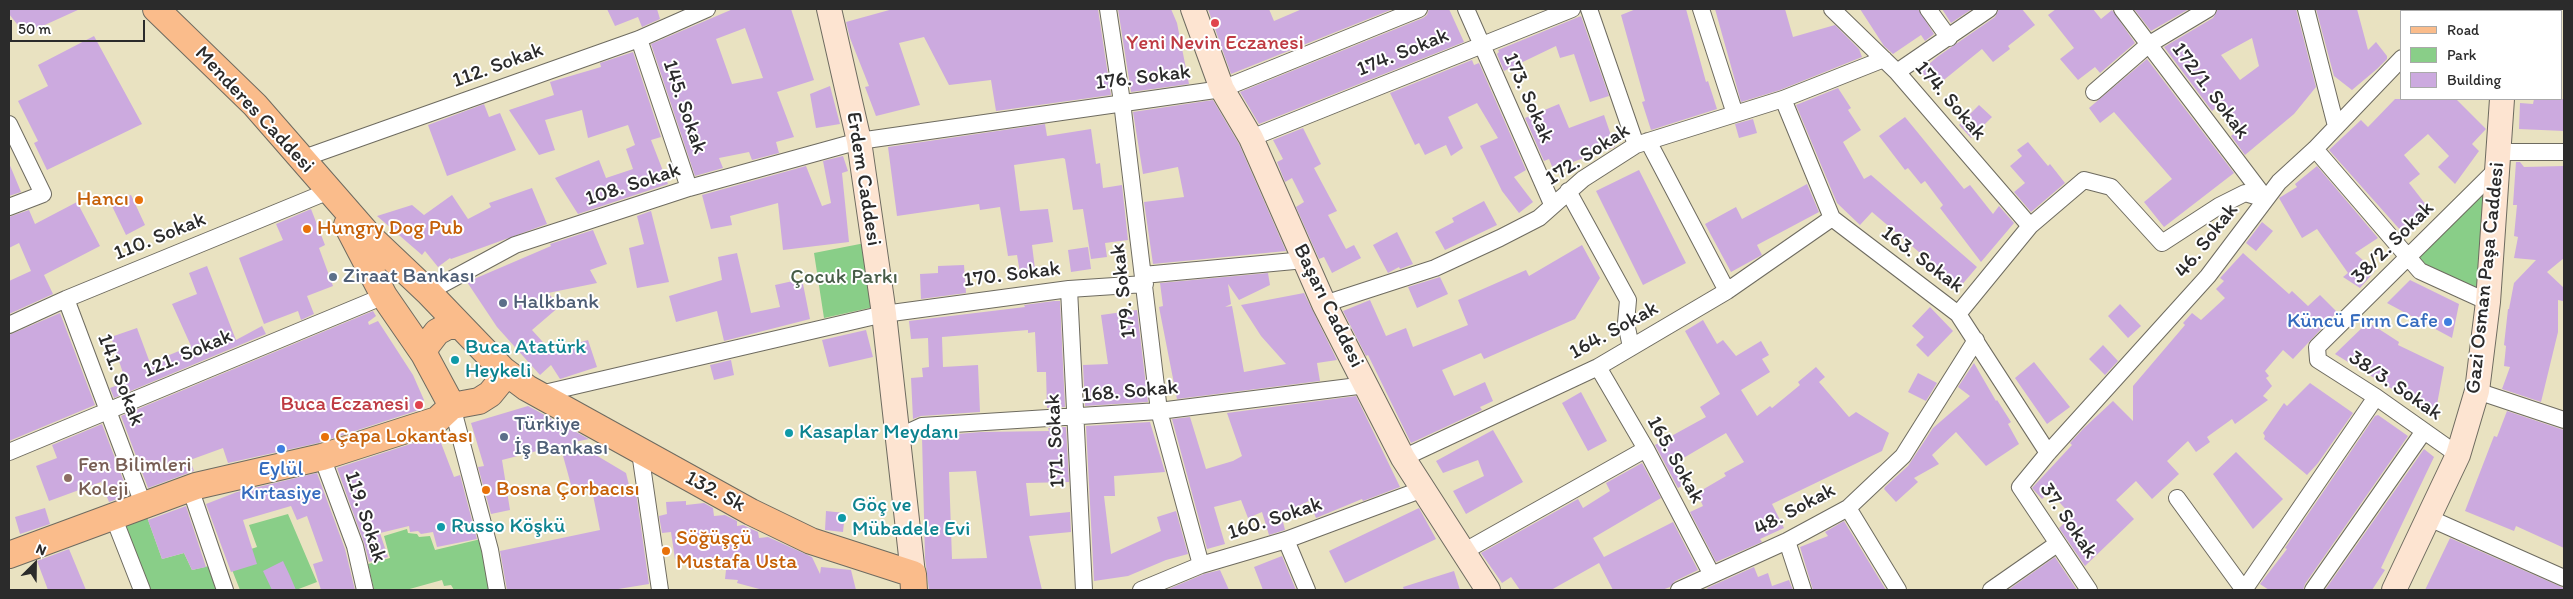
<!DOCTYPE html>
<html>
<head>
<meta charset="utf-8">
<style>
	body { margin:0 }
	#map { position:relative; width:2573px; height:599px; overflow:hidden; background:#e9e2c1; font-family:Itim,sans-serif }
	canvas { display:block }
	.frame { position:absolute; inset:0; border:10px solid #2b2b2b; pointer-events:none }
	.legend { position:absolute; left:2400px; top:10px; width:162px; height:90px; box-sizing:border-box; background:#fff; border:1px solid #aaa; margin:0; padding:6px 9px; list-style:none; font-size:15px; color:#2b2b2b }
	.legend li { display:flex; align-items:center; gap:10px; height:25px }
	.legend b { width:25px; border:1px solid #aaa }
	.north { position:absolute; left:10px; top:539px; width:50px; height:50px; -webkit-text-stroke:4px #fff; paint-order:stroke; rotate:23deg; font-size:14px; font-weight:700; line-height:20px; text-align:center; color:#2b2b2b }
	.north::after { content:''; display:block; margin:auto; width:18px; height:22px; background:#2b2b2b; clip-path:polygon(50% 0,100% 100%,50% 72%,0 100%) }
	.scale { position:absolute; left:10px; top:20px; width:135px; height:22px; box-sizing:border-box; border:2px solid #2b2b2b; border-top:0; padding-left:6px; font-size:15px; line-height:18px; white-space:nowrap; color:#2b2b2b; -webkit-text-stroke:4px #fff; paint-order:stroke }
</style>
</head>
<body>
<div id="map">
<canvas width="2573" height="599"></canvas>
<div class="frame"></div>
<ul class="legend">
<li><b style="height:6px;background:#fabc8b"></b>Road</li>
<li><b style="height:14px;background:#89ce88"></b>Park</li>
<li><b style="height:14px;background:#ccaadf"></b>Building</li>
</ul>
<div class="north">N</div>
<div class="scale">50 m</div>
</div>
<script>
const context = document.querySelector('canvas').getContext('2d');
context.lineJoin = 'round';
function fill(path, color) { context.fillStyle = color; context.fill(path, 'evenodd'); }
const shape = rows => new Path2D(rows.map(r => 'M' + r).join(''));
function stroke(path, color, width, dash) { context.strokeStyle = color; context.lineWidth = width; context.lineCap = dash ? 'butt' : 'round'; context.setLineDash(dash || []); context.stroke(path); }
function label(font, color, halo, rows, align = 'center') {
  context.font = font + ' Itim,sans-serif'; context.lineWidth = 4; context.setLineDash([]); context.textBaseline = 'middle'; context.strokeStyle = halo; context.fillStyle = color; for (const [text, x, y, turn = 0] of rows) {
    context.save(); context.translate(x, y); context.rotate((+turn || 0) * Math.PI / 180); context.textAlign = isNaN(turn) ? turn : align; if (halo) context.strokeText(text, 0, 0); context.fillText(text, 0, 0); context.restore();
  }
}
fill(shape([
	[2488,187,2479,291,2424,266,2418,257],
	[865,243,874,307,824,318,814,253],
	[288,514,317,582,296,590,240,590,227,557,257,547,249,525],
	[147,517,162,559,184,553,192,570,209,566,220,590,147,590,120,528],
	[407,529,408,533,417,534,419,537,430,536,435,550,481,539,491,590,454,590,451,585,444,586,442,580,406,590,374,590,368,564,390,558,384,536]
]), '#89ce88');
fill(shape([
	[9,9,80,9,25,34,9,14],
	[607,9,657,9,660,19,642,27,638,17,615,26],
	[733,9,791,9,814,80,777,92,794,137,776,142,779,153,752,160,749,152,719,158,723,168,695,176,651,44],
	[745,28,763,78,732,84,716,39],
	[893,9,1098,9,1111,95,996,111,991,80,949,85,924,37,899,43,920,105,876,116,865,87,869,86,850,38,846,22],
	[1118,9,1171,9,1177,23,1189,84,1131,92],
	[1208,9,1269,9,1274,21,1302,9,1393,9,1231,74],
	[1429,9,1449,9,1464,42,1259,124,1240,92,1423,18,1427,15],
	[1636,9,1686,9,1706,82,1708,81,1717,109,1651,130,1642,102,1645,101,1621,15],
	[1715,9,1785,9,1793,37,1835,25,1859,49,1862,57,1780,90,1741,102],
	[1860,9,1918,9,1934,34,1925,41,1921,35,1893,54,1884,46],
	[1942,9,1972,9,1951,23],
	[1999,9,2022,9,2035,25,2008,46,2010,49,1993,62,1982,49,1934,88,1921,71,1937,57,1995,17],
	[2056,9,2093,9,2101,19,2112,10,2135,43,2100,73,2095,67,2078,80,2060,59,2074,48,2048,15],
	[2134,9,2189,9,2151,31],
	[2218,9,2296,9,2316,87,2294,114,2245,155,2231,136,2238,130,2219,105,2212,111,2164,47,2213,18],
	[2252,38,2259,66,2240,80,2221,55],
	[2316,9,2357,9,2368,50,2376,42,2387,56,2387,59,2377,69,2352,90,2334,76],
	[1581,16,1609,96,1590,102,1574,54,1560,58,1556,46,1504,71,1497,54,1499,52,1498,50],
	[94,36,142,124,47,170,34,143,38,141,18,101,48,86,38,65],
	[633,52,661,137,651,140,668,184,578,214,555,178,599,160,606,178,633,169,626,149,635,145,628,125,588,138,582,110,545,120,555,150,539,155,509,110,554,95,550,82,601,67,600,63],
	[2147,59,2234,173,2164,227,2144,202,2172,179,2114,112,2100,123,2089,108],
	[1472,60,1474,65,1479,63,1526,170,1514,177,1533,202,1519,213,1502,191,1480,146,1498,138,1477,103,1448,117,1463,148,1451,156,1446,145,1425,155,1419,143,1415,145,1390,93],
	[830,86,840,124,816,128,810,94],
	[1838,88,1851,108,1848,110,1861,130,1843,142,1864,179,1871,175,1977,267,1960,287,1872,212,1860,225,1837,203,1796,105],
	[2395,99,2456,99,2486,129,2472,144,2479,151,2455,184,2438,167,2449,156,2428,134,2404,155,2420,174,2409,183,2430,210,2402,232,2329,150,2361,120,2368,127],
	[2534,99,2564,99,2564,131,2519,129,2520,103,2533,104],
	[1213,100,1239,144,1286,251,1153,264,1144,202,1184,197,1178,167,1143,174,1133,112],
	[484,104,489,117,500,113,516,150,447,176,428,125],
	[1559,104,1569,128,1604,115,1615,147,1553,169,1549,159,1544,161,1525,118],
	[1979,105,1992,117,1971,138,1959,125],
	[1905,117,1964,189,1970,185,1993,214,1999,206,2014,223,1981,262,1940,208,1943,205,1925,181,1921,184,1908,168,1905,170,1879,136],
	[1753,119,1757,133,1739,138,1735,124],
	[1045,124,1047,136,1091,129,1096,164,1100,163,1103,188,1122,185,1128,240,1105,243,1107,257,1091,259,1083,209,1073,210,1065,159,1063,158,1014,165,1020,211,1048,209,1053,242,1032,245,1036,277,1021,279,1017,255,1008,256,1000,207,980,210,979,204,897,216,888,147],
	[1303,128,1321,164,1314,168,1337,211,1328,215,1346,249,1354,245,1361,258,1332,273,1324,257,1319,259,1296,207,1304,202,1292,178,1285,182,1277,162,1283,159,1273,140],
	[2028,142,2048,166,2050,164,2065,183,2031,212,2014,192,2025,183,2010,166,2022,156,2017,150],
	[843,156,848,171,842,173,849,242,783,250,778,203,730,216,732,225,711,229,702,195,806,166,822,206,831,203,823,161],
	[2516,162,2520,162,2524,167,2564,166,2564,258,2547,272,2564,288,2564,291,2563,301,2558,300,2558,332,2541,402,2502,389,2510,367,2504,366,2506,346,2504,345,2508,309,2509,309,2514,283,2536,260,2514,258,2518,237,2514,236,2517,205,2513,205],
	[9,163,21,192,9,196],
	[2317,166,2378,238,2355,253,2375,271,2360,288,2343,277,2348,273,2317,229,2302,238,2279,198,2297,187,2295,184],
	[1639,170,1686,263,1643,285,1596,191],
	[1807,184,1819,212,1757,245,1762,255,1731,272,1705,224,1736,207,1742,219],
	[532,188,547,224,451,259,450,258,438,267,425,251,422,255,377,216,412,205,424,215,452,195,468,219,491,207,489,203],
	[131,195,145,225,126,235,111,204],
	[1484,201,1497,225,1445,250,1435,232,1454,222,1452,218],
	[77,202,100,246,44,275,53,294,9,314,9,281,31,271,19,243,9,248,9,217,29,210,35,224],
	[311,209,325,245,319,248,333,286,307,296,314,314,301,320,298,311,264,324,239,258,283,240,276,224],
	[651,211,669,282,637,288,629,248,644,244,637,216],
	[2262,222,2273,231,2256,251,2246,243],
	[593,230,607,264,590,270,597,283,548,293,560,306,532,330,551,351,588,340,597,367,560,379,551,365,540,375,497,327,467,282,551,246,550,244],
	[1397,232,1413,264,1400,269,1399,267,1388,273,1373,245],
	[1582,245,1600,278,1575,319,1484,359,1481,353,1442,370,1454,396,1485,382,1493,401,1480,407,1482,410,1411,443,1368,355,1366,356,1343,311,1370,300,1386,336,1406,328,1413,347,1468,325,1458,300,1526,270,1529,276],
	[1088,247,1091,269,1071,272,1068,250],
	[737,253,751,313,780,307,775,285,802,279,810,319,724,341,717,311,676,322,669,296,722,280,718,257],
	[2243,253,2289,294,2292,291,2308,306,2320,295,2337,312,2293,359,2283,350,2265,371,2269,376,2266,378,2272,386,2263,396,2268,400,2235,424,2232,419,2207,437,2210,442,2196,452,2188,441,2167,461,2179,474,2152,499,2136,481,2116,500,2134,519,2085,566,2059,528,2072,516,2050,492,2042,499,2032,488,2072,445,2070,443,2084,428,2113,401,2133,421,2133,386,2185,325,2183,323,2192,313,2201,320,2225,298,2216,289,2224,281,2220,278],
	[964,265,966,293,921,299,920,274,938,273,938,266],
	[207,266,236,340,262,326,266,334,114,398,110,388,126,382,111,337,137,328,150,363,191,346,172,304,197,294,189,273],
	[1268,273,1270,285,1239,300,1228,284,1231,304,1225,307,1232,306,1244,372,1286,364,1261,336,1241,305,1304,293,1337,360,1317,363,1320,381,1177,399,1159,307,1163,306,1160,283],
	[1440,277,1448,294,1417,308,1408,287],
	[2410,280,2459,304,2452,338,2387,303],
	[1054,301,1060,301,1065,407,1047,408,1046,372,1037,372,1035,332,1028,333,1028,330,942,337,943,367,978,365,980,412,921,416,913,419,911,378,923,377,922,368,929,367,928,338,911,339,909,321,1025,307,1024,305],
	[2120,304,2141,326,2128,338,2108,316],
	[1930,307,1953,331,1928,357,1916,345,1924,337,1912,326],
	[1137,310,1148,402,1085,406,1083,365,1108,364,1101,315],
	[373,311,376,316,368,322,369,325,378,321,413,375,424,400,419,410,318,443,228,463,223,448,190,460,194,471,148,488,121,416],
	[60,313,95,405,9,441,9,335],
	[1703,320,1717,344,1723,340,1736,356,1761,341,1769,355,1762,359,1770,372,1741,390,1757,416,1770,406,1772,408,1800,385,1798,382,1816,367,1825,377,1819,382,1849,417,1856,412,1889,433,1882,451,1772,504,1784,528,1760,539,1762,542,1716,562,1690,512,1703,506,1697,493,1726,476,1724,473,1744,462,1726,433,1675,463,1687,483,1678,488,1655,445,1706,417,1700,407,1720,394,1685,331],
	[2368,322,2399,342,2398,345,2444,367,2435,415,2335,354],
	[866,330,873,357,829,367,822,340],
	[2103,345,2118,361,2105,375,2089,359],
	[731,360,734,375,714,380,710,365],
	[2034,362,2070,407,2047,424,2015,378],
	[1974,363,1996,401,1997,400,2011,422,2008,424,2019,444,1986,466,1956,432,1932,455,1939,464,1914,478,1918,482,1896,502,1884,489,1885,487,1908,466,1933,428,1970,396,1958,387],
	[1918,373,1937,383,1926,401,1908,392],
	[2310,383,2353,413,2318,463,2307,475,2264,439,2265,436,2263,433,2284,403,2287,406],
	[1581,392,1607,441,1588,451,1562,403],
	[1356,396,1400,487,1363,501,1362,499,1316,518,1309,501,1281,514,1285,530,1269,535,1262,512,1248,518,1241,500,1214,507,1225,544,1207,549,1172,419,1190,417,1206,469,1233,461,1242,456,1227,413],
	[528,406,589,439,574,442,626,473,631,493,636,492,649,584,612,590,507,590,500,551,600,530,592,490,573,492,560,445,502,460,510,510,491,514,478,467,484,466,471,423],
	[2507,411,2564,430,2564,548,2516,526,2514,531,2465,511,2494,436,2497,437],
	[2378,415,2408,436,2305,584,2303,590,2269,590,2260,584,2287,549,2285,548,2375,416],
	[1150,422,1165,472,1114,476,1115,496,1104,496,1111,554,1161,531,1157,517,1176,511,1188,554,1166,560,1128,576,1094,581,1086,426],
	[102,424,129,495,109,502,101,482,49,501,36,466,57,458,52,445],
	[1066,427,1069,482,1026,483,1030,516,1070,512,1071,532,1029,536,1042,590,929,590,925,558,922,437,981,432,1049,431,1048,428],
	[976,471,987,558,952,559,949,472],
	[1493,430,1523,482,1466,514,1453,491,1484,476,1478,460,1443,473,1436,461],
	[438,435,454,477,460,475,477,539,437,547,433,532,421,534,418,531,410,532,409,526,380,533,388,557,369,562,364,543,337,468],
	[2424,449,2434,457,2381,568,2385,570,2372,590,2325,590],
	[2236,452,2283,499,2253,529,2213,474],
	[1642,463,1661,498,1593,538,1604,557,1673,522,1698,570,1675,581,1670,587,1662,590,1613,590,1599,563,1551,590,1520,590,1511,577,1502,583,1481,553,1578,499,1583,508,1610,491,1606,483],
	[317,473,345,549,355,590,321,590,313,564,323,561,307,516,297,520,291,506,243,520,257,564,231,572,206,504,237,492],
	[686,501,686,505,704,503,713,508,714,516,725,515,737,521,737,526,743,525,758,532,759,538,768,537,812,557,820,574,821,567,851,570,856,590,763,590,737,583,738,580,725,579,726,570,701,567,675,559,671,532,662,533,659,516,667,514,666,502],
	[186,506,206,567,192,570,184,553,162,559,148,520],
	[45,508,50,524,20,534,15,517],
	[1419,508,1436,539,1345,583,1329,551],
	[826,511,845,513,843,532,825,530],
	[1844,521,1886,590,1813,590,1800,547,1828,536,1825,532],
	[2450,538,2564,588,2564,590,2425,590],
	[69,549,86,590,48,590,37,561],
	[1282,556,1296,590,1263,590,1254,567],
	[2055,557,2077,590,2008,590],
	[283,561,290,576,296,590,272,590,263,571],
	[1754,567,1758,577,1768,573,1772,586,1789,580,1793,590,1708,590,1707,588],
	[1220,570,1229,590,1166,590,1204,574],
	[1454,571,1460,590,1404,590,1403,587]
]), '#ccaadf');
const street = shape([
	[1108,9,1122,102,1159,411,1201,565],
	[1466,9,1552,204],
	[1589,9,1636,145],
	[1701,9,1735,114],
	[1832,9,1897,72,2030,226],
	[1928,9,1949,38],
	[2122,9,2266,199],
	[2306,9,2336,126],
	[2447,11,2450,9],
	[639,39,689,188],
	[1897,72,1989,9],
	[2094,92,2148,45,2208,9],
	[1783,99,1832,218,1958,314,2048,453],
	[9,124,43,194,9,207],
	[1251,138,1572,9],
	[1648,141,1727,291],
	[2315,149,2420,271,2488,302],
	[2499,152,2564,152],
	[301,159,639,39,707,9],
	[1568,191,1628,300,1626,323,1631,347],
	[1143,275,1305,260],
	[1069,289,1084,590],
	[428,292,515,245,689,188,859,141,1222,89,1419,9],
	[66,299,143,504],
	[1324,304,1435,268,1500,238,1539,218,1583,179,1636,145,1783,99,1884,59],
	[1958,314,2030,226,2084,180,2111,187,2162,243,2219,206,2245,193,2266,199],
	[9,325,66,299,329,191],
	[1598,367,1646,449,1712,575],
	[2477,391,2564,420],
	[540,394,884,314,1069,289,1145,284],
	[452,406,490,550,497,590],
	[898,437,922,426,1159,411,1366,385],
	[9,452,384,296],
	[640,452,660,590],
	[2458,455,2376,397,2318,360,2317,347,2498,168],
	[322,457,355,546,365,590],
	[1403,458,1598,367,1727,291,1832,218],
	[190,488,225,590],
	[2177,498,2244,590,2376,397],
	[1848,508,1898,590],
	[113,516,142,590],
	[2429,518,2564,578],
	[1286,540,1307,590],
	[1787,541,1803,590],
	[1463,552,1646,449],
	[1141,590,1201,565,1286,540,1423,489],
	[1679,590,1787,541,1848,508,1903,456,1976,340],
	[1991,590,2057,544],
	[2089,590,2020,487,2048,453,2208,276,2279,182,2315,149,2402,58],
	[2313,590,2424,431]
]);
const secondary = shape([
	[829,9,859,141,884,314,913,574],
	[1193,9,1222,89,1251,138,1324,304,1403,458,1488,590],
	[2507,11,2507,9],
	[2394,590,2458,455,2477,391,2488,302,2502,99]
]);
const primary = shape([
	[156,9,255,105,371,238,428,292,503,370,527,388,751,512,811,541,913,574,914,590],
	[347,225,384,296,424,354,452,406],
	[424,354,427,345,437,332,448,326,459,326],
	[452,406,479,401,490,394,499,383,503,370],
	[9,555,196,486,322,457,437,420,452,406]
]);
stroke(street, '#6e6b60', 18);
stroke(secondary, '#6e6b60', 26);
stroke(primary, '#6e6b60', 28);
stroke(street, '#fff', 16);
stroke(secondary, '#fde4d1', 24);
stroke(primary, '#fabc8b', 26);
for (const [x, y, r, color] of [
	[1215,23,5,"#e0444e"],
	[139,200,5,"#e8710a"],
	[307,229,5,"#e8710a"],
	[333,277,5,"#5c6f8a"],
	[503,303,5,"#5c6f8a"],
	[2448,322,5,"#3f7fe0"],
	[455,360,5,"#0f9aa8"],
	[419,405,5,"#e0444e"],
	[789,433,5,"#0f9aa8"],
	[325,437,5,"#e8710a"],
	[504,437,5,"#5c6f8a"],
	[281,449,5,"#3f7fe0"],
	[68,478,5,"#8d6e63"],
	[486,490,5,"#e8710a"],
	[842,518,5,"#0f9aa8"],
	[441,527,5,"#0f9aa8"],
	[666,551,5,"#e8710a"]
]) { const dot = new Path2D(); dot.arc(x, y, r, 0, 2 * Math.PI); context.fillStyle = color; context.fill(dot); stroke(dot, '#fff', 2); }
label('21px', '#be3a42', '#fff', [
	["Yeni Nevin Eczanesi",1215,44],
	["Buca Eczanesi",409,405,"right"]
]);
label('21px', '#2b2b2b', '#fff', [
	["174. Sokak",1403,53,-22],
	["112. Sokak",498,66,-20],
	["176. Sokak",1143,78,-7],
	["172/1. Sokak",2210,91,53],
	["173. Sokak",1528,98,66],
	["174. Sokak",1950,101,49],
	["145. Sokak",684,107,71],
	["Menderes Caddesi",254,110,47],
	["172. Sokak",1588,155,-33],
	["Erdem Caddesi",863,179,81],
	["108. Sokak",633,185,-18],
	["110. Sokak",160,237,-22],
	["46. Sokak",2207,241,-52],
	["38/2. Sokak",2393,243,-45],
	["163. Sokak",1922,260,37],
	["170. Sokak",1012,275,-7],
	["Gazi Osman Paşa Caddesi",2486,278,-84],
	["179. Sokak",1124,291,-97],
	["Başarı Caddesi",1328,306,64],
	["164. Sokak",1614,331,-29],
	["121. Sokak",188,354,-23],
	["141. Sokak",120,380,69],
	["38/3. Sokak",2395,386,34],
	["168. Sokak",1130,392,-5],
	["171. Sokak",1056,441,-93],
	["165. Sokak",1675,460,61],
	["132. Sk",715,492,28],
	["48. Sokak",1795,510,-28],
	["119. Sokak",365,517,72],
	["160. Sokak",1275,519,-18],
	["37. Sokak",2068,521,56]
]);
label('21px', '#c56008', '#fff', [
	["Hancı",129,200,"right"],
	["Hungry Dog Pub",317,229],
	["Çapa Lokantası",335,437],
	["Bosna Çorbacısı",496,490],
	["Söğüşçü",676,539],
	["Mustafa Usta",676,563]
], 'left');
label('21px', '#4e5e75', '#fff', [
	["Ziraat Bankası",343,277],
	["Halkbank",513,303],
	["Türkiye",514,425],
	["İş Bankası",514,449]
], 'left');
label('21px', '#475c47', '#fff', [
	["Çocuk Parkı",844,278]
]);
label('21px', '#366cbe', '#fff', [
	["Küncü Fırın Cafe",2438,322],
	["Eylül",281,470,"center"],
	["Kırtasiye",281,494,"center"]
], 'right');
label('21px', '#0d838f', '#fff', [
	["Buca Atatürk",465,348],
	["Heykeli",465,372],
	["Kasaplar Meydanı",799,433],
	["Göç ve",852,506],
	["Mübadele Evi",852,530],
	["Russo Köşkü",451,527]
], 'left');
label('21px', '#785e54', '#fff', [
	["Fen Bilimleri",78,466],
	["Koleji",78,490]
], 'left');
</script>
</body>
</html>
